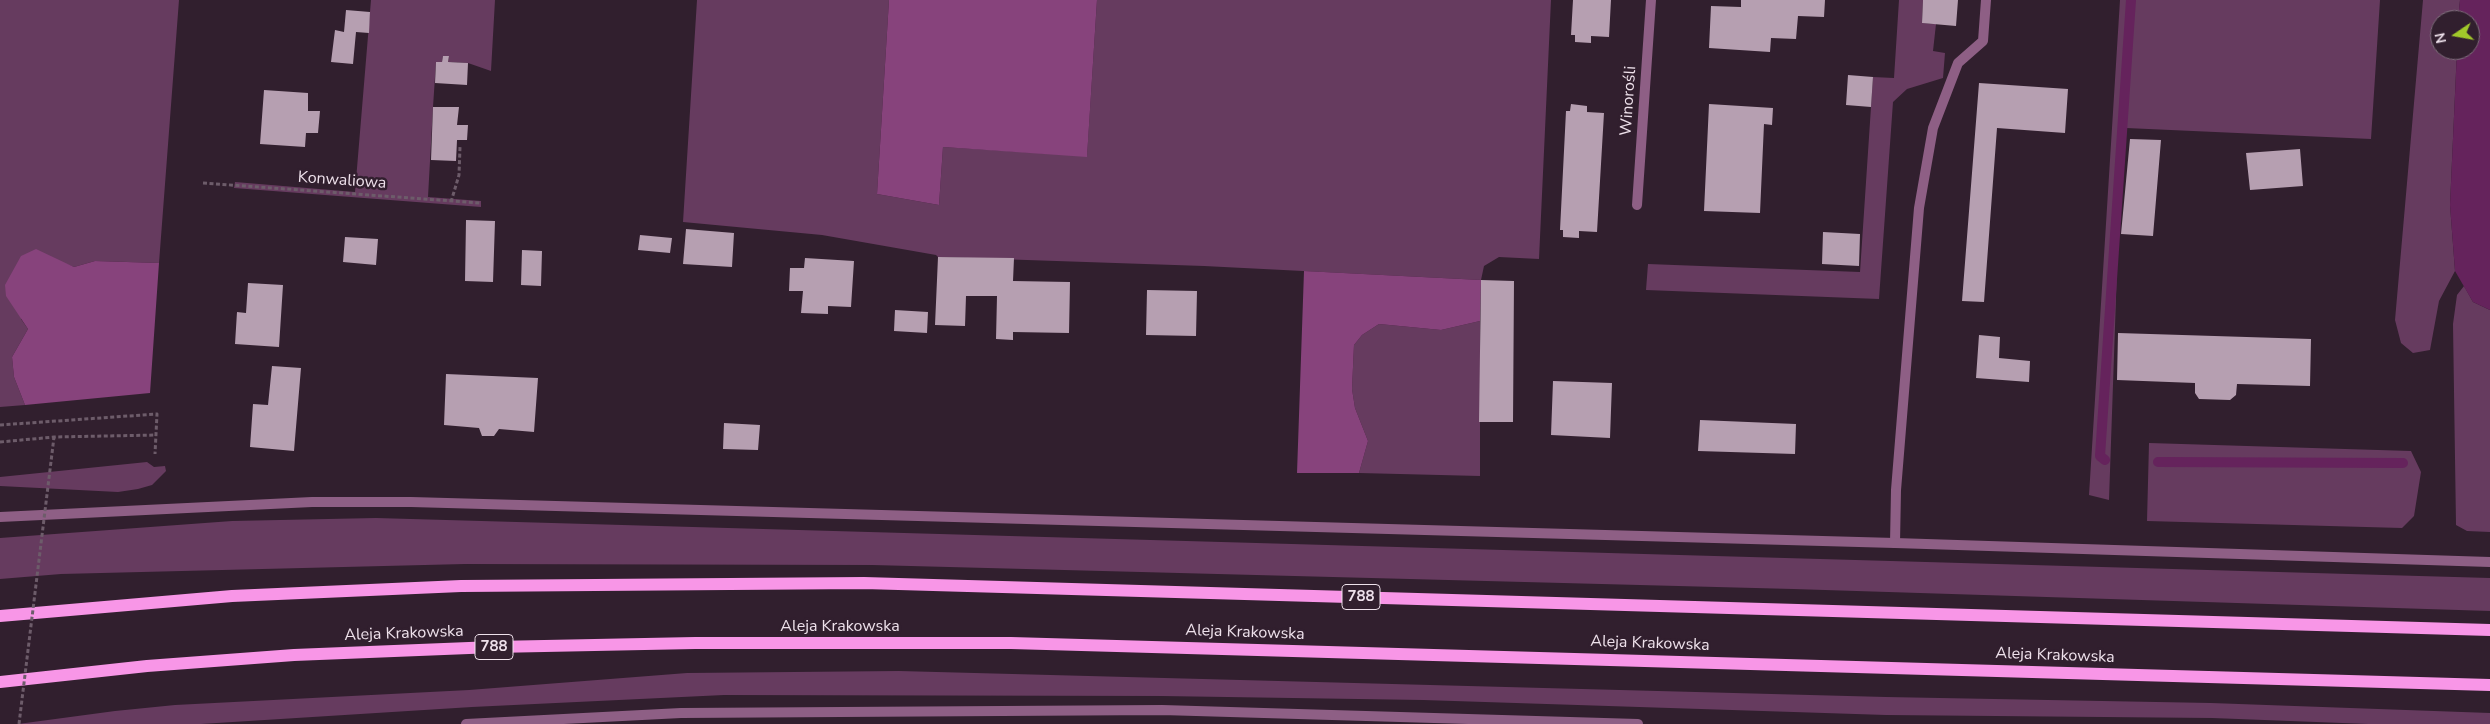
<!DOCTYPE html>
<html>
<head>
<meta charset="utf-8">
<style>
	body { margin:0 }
	#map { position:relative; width:2490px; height:724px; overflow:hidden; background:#311f2e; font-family:"Nunito Sans",sans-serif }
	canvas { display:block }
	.north { position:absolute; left:2430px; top:10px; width:50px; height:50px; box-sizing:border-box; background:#311f2e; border:1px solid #7d6d7a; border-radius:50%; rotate:258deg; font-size:14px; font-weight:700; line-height:20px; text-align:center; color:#eee1eb }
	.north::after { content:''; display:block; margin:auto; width:18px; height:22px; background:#a1c92a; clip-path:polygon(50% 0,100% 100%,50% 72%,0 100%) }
</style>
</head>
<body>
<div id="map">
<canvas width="2490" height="724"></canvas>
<div class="north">N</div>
</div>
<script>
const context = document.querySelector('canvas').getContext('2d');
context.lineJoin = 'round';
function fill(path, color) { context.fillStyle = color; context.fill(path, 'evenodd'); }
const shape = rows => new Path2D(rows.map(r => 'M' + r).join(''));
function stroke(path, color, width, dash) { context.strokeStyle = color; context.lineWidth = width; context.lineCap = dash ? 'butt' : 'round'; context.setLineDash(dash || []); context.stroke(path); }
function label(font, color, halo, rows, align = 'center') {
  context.font = font + ' "Nunito Sans",sans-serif'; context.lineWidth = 5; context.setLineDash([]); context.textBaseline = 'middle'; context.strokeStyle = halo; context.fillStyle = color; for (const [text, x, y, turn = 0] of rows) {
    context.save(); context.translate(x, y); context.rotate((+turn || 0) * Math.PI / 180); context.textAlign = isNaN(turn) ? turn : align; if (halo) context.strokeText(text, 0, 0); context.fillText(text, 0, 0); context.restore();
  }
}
fill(shape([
	[0,0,179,0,159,263,95,261,74,267,58,261,21,319,28,329,12,357,14,377,25,405,0,407],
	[371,0,495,0,491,71,468,63,448,62,449,56,443,56,442,62,436,62,433,107,428,197,481,201,481,207,234,188,235,182,355,192],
	[697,0,889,0,877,194,939,205,943,147,1087,156,1097,0,1551,0,1539,259,1499,257,1484,266,1481,280,1204,266,938,257,936,255,822,235,683,222],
	[1899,0,1923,0,1922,23,1936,24,1933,51,1945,53,1943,78,1907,89,1893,102,1879,299,1646,290,1648,264,1860,272,1873,77,1894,78],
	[2120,0,2380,0,2371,139,2126,128,2118,240,2109,500,2089,495],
	[2423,0,2460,0,2458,20,2440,20,2440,50,2457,50,2450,205,2455,271,2439,301,2430,350,2413,353,2401,343,2395,320],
	[2464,286,2473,302,2490,310,2490,532,2467,531,2456,525,2453,324,2457,295],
	[1480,321,1480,476,1359,473,1368,441,1355,408,1352,389,1354,345,1362,335,1379,324,1441,330],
	[2149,443,2411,451,2421,472,2414,516,2402,528,2147,521],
	[147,462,154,467,165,466,166,471,152,485,138,489,118,492,0,486,0,477],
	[376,518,2490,578,2490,611,1793,589,872,565,465,564,61,574,0,579,0,538,232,521],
	[899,671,1886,697,2211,703,2490,713,2490,724,2368,724,2212,718,1886,715,1423,700,1161,696,724,695,472,707,201,724,18,724,115,711,175,705,469,690,687,673]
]), '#663b5f');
fill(shape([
	[889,0,1097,0,1087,157,943,147,939,205,877,194],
	[36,249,74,267,95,261,159,263,150,393,25,405,14,377,12,357,28,329,6,296,5,285,21,256],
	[1304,271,1481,280,1480,321,1441,330,1379,324,1362,335,1354,345,1352,389,1355,408,1368,441,1359,473,1297,473]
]), '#87437c');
fill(shape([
	[2460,0,2490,0,2490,310,2473,302,2455,271,2450,205,2457,50,2470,50,2470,20,2458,20]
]), '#65235c');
stroke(shape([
	[2105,460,2100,456,2131,0],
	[2158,462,2403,463]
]), '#65235c', 10);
fill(shape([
	[1573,0,1611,0,1609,37,1591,36,1591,43,1575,42,1575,35,1571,35],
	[1741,0,1825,0,1824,17,1798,16,1796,39,1771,38,1770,52,1709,48,1711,6,1741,7],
	[1923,0,1958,0,1956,26,1922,23],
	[346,10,370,12,369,33,356,32,353,64,331,62,335,30,344,32],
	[443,56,449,56,448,62,468,63,467,85,435,83,436,62,442,62],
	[1848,75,1873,77,1871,107,1846,105],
	[1979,83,2068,89,2065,133,1997,128,1984,302,1962,301],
	[264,90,308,93,308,111,320,111,318,133,306,133,305,147,260,144],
	[1571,104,1587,106,1587,112,1604,113,1597,232,1579,231,1579,238,1563,237,1563,230,1560,230,1566,111,1570,111],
	[1709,104,1773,108,1772,125,1764,124,1760,213,1704,211],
	[433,107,459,107,457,125,468,125,467,140,457,140,456,161,431,160],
	[2130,139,2161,140,2153,236,2121,234],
	[2300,149,2303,186,2250,190,2246,153],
	[466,220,495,221,493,282,465,281],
	[686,229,734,233,732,267,683,264],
	[1823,232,1860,234,1859,266,1822,264],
	[640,235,672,238,670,253,638,250],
	[345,237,378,239,376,265,343,262],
	[522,250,542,251,541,286,521,285],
	[938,257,1014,258,1013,281,1070,282,1069,333,1013,332,1013,340,996,339,997,296,966,296,965,326,935,325],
	[805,258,854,261,851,307,828,306,828,314,801,313,803,291,789,291,790,268,804,268],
	[1481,280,1514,281,1513,422,1479,422],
	[248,283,283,285,279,347,235,344,237,312,246,313],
	[1147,290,1197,291,1196,336,1146,335],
	[895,310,928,312,927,333,894,331],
	[2118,333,2311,339,2310,386,2237,384,2236,395,2230,400,2199,399,2195,393,2195,383,2117,380],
	[1979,335,2000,337,1999,358,2030,361,2029,382,1976,378],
	[272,366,301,368,294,451,250,447,253,404,268,405],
	[446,374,538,378,534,432,499,429,494,436,482,436,479,428,444,425],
	[1553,381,1612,383,1610,438,1551,435],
	[1700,420,1796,424,1795,454,1698,451],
	[724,423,760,425,758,450,723,449]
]), '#b69fb1');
stroke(shape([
	[203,183,480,203],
	[451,202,459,175,460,147],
	[0,425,157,414,155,454],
	[0,442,54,437,156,435]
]), '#6d5c6a', 3, [4, 2.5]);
stroke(shape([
	[1895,543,1896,490,1919,208,1933,128,1958,63,1983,41,1986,0]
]), '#8e5f85', 10);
stroke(shape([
	[1637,205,1651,0],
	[0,517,312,502,411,502,1895,543,2490,562],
	[466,724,681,713,1162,710,1638,724]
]), '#8e5f85', 10);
stroke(shape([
	[0,616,232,596,461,586,864,583,2490,630],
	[0,682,147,666,294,655,494,647,695,643,1011,643,2490,685]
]), '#f896e7', 12);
stroke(shape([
	[19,724,54,437]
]), '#6d5c6a', 3, [4, 2.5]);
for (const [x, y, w] of [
	[1361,597,38],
	[494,647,38]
]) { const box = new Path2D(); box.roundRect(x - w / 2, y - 12.5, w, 25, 4); context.fillStyle = '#311f2e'; context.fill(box); stroke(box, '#eee1eb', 1); }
label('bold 15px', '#eee1eb', null, [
	["788",1361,597],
	["788",494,647]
]);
label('16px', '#eee1eb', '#311f2e', [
	["Winorośli",1629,101,-86],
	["Konwaliowa",342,181,4],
	["Aleja Krakowska",840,627],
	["Aleja Krakowska",1245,633,2],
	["Aleja Krakowska",404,634,-2],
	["Aleja Krakowska",1650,644,2],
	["Aleja Krakowska",2055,656,2]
]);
</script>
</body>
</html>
